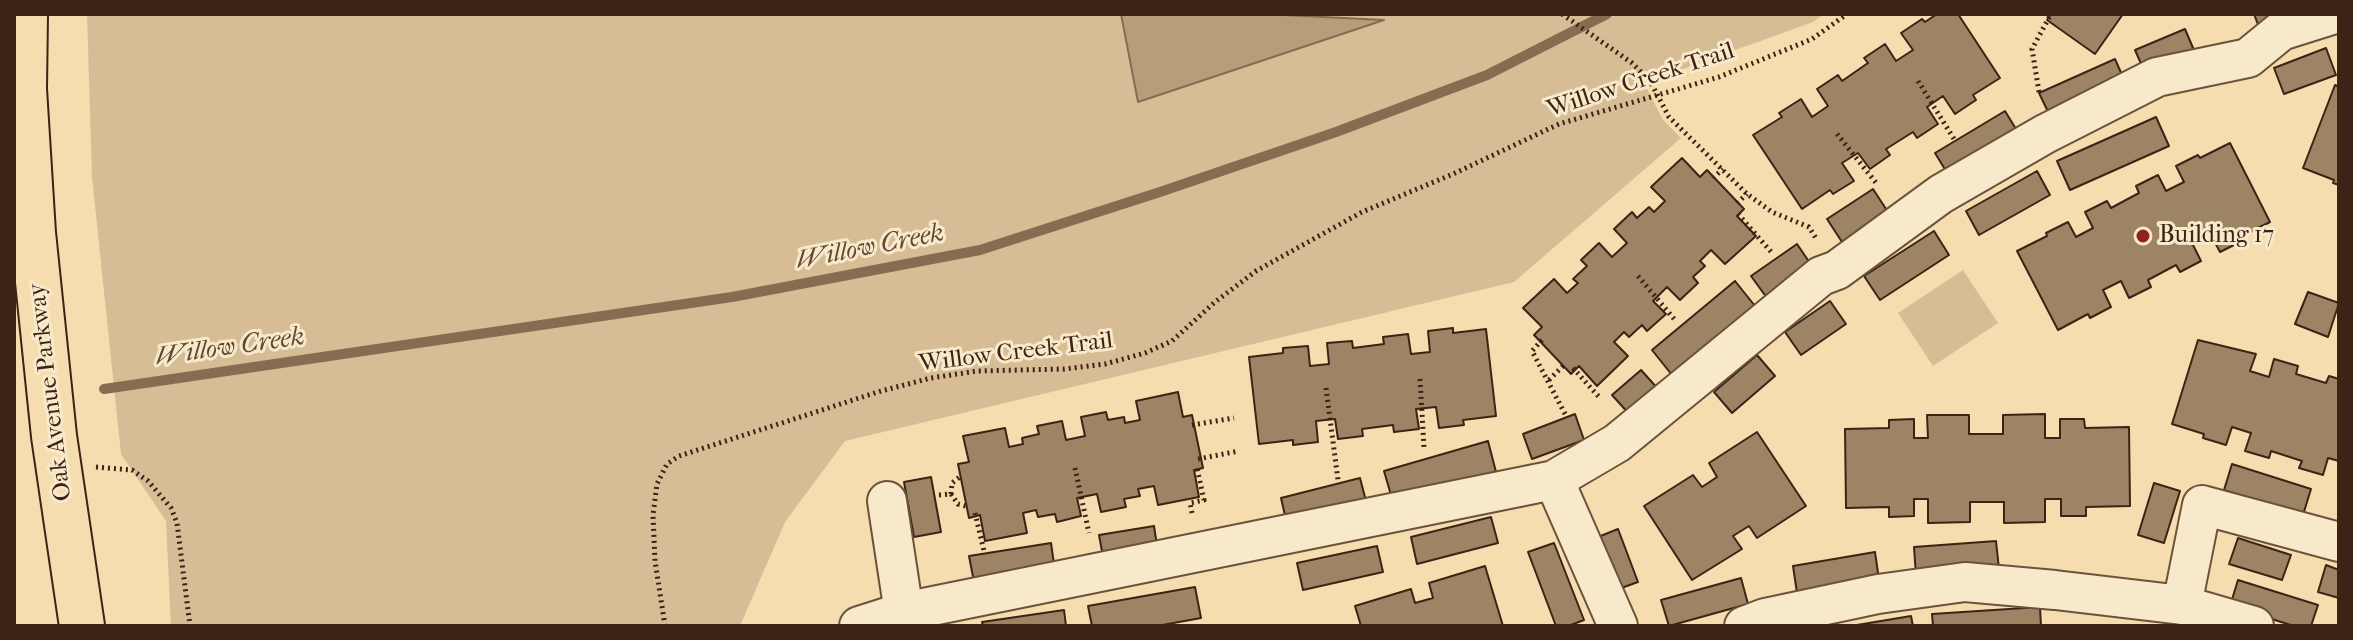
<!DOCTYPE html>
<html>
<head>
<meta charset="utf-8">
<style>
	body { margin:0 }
	#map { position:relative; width:2353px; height:640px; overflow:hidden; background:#f5ddaf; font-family:"IM FELL French Canon",serif }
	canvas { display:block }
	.frame { position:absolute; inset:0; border:16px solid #3d2315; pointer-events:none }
</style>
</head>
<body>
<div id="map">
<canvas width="2353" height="640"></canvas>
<div class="frame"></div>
</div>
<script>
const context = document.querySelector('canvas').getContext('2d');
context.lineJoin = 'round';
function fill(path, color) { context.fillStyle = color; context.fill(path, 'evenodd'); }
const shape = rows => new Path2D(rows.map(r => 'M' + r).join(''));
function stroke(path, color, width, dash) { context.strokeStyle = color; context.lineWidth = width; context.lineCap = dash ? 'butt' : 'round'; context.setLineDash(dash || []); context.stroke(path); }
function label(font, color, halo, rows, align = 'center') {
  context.font = font + ' "IM FELL French Canon",serif'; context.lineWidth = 6; context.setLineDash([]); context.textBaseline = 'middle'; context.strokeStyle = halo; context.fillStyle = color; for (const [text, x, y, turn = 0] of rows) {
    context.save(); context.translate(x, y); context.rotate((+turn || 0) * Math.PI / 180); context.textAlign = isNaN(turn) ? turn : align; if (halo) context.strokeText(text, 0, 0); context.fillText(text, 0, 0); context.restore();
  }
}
fill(shape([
	[87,14,1824,14,1813,22,1644,83,1663,120,1681,138,1514,282,845,441,785,522,740,626,171,626,166,521,121,454,92,177],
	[1963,270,1998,323,1933,366,1898,313]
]), '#d6bd95');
const water = shape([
	[1121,14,1263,14,1384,20,1138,102,1121,14]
]);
fill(water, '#b69e7b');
stroke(water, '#866d52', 2);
stroke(shape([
	[104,389,732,297,980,250,1160,192,1336,132,1487,75,1607,14]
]), '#866d52', 10);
const building = shape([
	[1937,14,1958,14,2000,78,1973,95,1976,100,1955,114,1943,96,1927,107,1938,124,1917,138,1913,132,1886,149,1890,155,1870,169,1858,153,1842,163,1854,181,1833,194,1830,190,1802,209,1753,135,1782,117,1779,113,1801,99,1812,117,1828,106,1817,89,1838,75,1842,81,1868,63,1864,58,1885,44,1896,61,1913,50,1901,33,1922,19,1925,22,1937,14],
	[2051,14,2123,14,2095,54,2047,20,2051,14],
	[2254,14,2302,14,2260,30,2254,14],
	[2185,29,2196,55,2146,75,2135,50,2185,29],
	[2326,48,2336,75,2284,94,2274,68,2326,48],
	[2115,59,2126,84,2051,118,2039,93,2115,59],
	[2335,85,2339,87,2339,185,2333,183,2334,180,2303,168,2335,85],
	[2005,111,2019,134,1949,176,1935,153,2005,111],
	[2156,117,2169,146,2070,190,2057,161,2156,117],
	[2230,143,2270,222,2240,237,2242,241,2220,252,2211,235,2193,245,2201,261,2180,272,2176,265,2148,280,2151,287,2129,298,2121,281,2103,290,2111,307,2090,318,2088,314,2058,330,2017,251,2047,236,2046,233,2068,222,2076,237,2093,228,2085,212,2107,201,2111,208,2139,193,2136,186,2158,175,2166,191,2184,182,2176,166,2198,155,2200,158,2230,143],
	[1682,158,1700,177,1707,170,1744,209,1737,216,1756,236,1725,264,1711,250,1700,261,1705,266,1693,277,1698,283,1680,300,1667,287,1653,301,1666,314,1647,331,1642,325,1629,337,1624,332,1614,342,1628,356,1597,386,1579,366,1571,374,1534,335,1542,327,1523,308,1554,279,1567,293,1578,283,1573,279,1587,266,1581,260,1599,243,1612,257,1627,243,1614,229,1632,212,1637,218,1649,207,1654,212,1665,201,1651,187,1682,158],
	[2037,171,2050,195,1979,235,1966,211,2037,171],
	[1873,189,1888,212,1842,242,1827,219,1873,189],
	[1934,231,1949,255,1880,300,1864,276,1934,231],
	[1797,244,1812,266,1767,298,1751,276,1797,244],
	[1735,281,1755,306,1672,375,1652,350,1735,281],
	[2308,292,2339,303,2328,337,2295,324,2308,292],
	[1830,301,1846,324,1801,355,1785,332,1830,301],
	[1453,328,1453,333,1486,329,1496,416,1463,420,1464,425,1439,428,1436,407,1416,409,1419,429,1394,432,1393,425,1362,429,1363,436,1338,439,1335,419,1316,421,1318,442,1293,445,1293,440,1259,444,1249,357,1283,353,1283,348,1308,346,1310,366,1329,364,1327,343,1352,341,1353,348,1384,344,1383,337,1408,334,1411,354,1430,352,1428,331,1453,328],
	[2198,340,2256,354,2250,371,2269,377,2274,359,2298,366,2296,374,2326,383,2329,376,2339,379,2339,461,2328,458,2323,475,2299,468,2302,461,2271,451,2269,458,2245,451,2251,433,2232,427,2226,445,2203,438,2204,434,2172,424,2198,340],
	[1757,355,1775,376,1732,413,1714,392,1757,355],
	[1641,370,1659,390,1631,416,1612,395,1641,370],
	[1178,392,1183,417,1192,415,1203,468,1194,470,1199,497,1158,505,1154,486,1138,489,1140,496,1124,499,1126,507,1101,512,1097,494,1077,498,1081,516,1057,522,1055,514,1038,517,1036,510,1023,513,1027,533,985,541,980,515,969,518,958,464,969,462,963,436,1005,428,1009,447,1023,444,1022,438,1039,434,1037,426,1062,421,1066,440,1085,436,1081,417,1106,412,1108,420,1124,417,1125,423,1140,420,1136,401,1178,392],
	[1575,414,1584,440,1532,459,1523,434,1575,414],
	[2045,414,2045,438,2060,438,2060,419,2084,419,2085,428,2129,427,2130,506,2086,507,2086,516,2061,516,2061,499,2045,499,2045,522,2004,523,2004,502,1970,502,1970,522,1928,523,1928,499,1914,499,1914,516,1889,517,1889,507,1846,508,1845,429,1889,428,1889,420,1914,419,1914,438,1928,438,1927,415,1969,415,1969,434,2003,434,2003,415,2045,414],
	[1757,432,1806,506,1757,538,1749,526,1733,536,1742,549,1692,580,1644,506,1693,475,1702,487,1717,477,1709,463,1757,432],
	[1488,441,1496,472,1393,502,1384,471,1488,441],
	[2232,464,2311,489,2303,515,2224,490,2232,464],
	[931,477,941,532,914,537,904,482,931,477],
	[1360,478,1367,505,1287,524,1281,498,1360,478],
	[2154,483,2180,491,2164,543,2138,535,2154,483],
	[1491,517,1498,543,1417,564,1411,537,1491,517],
	[1154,526,1158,552,1104,562,1099,535,1154,526],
	[1618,529,1638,582,1613,591,1593,539,1618,529],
	[2238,538,2291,555,2282,580,2229,564,2238,538],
	[1996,541,1999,569,1916,575,1914,547,1996,541],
	[1051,543,1055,571,974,582,969,556,1051,543],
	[1554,543,1584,620,1568,626,1556,626,1528,552,1554,543],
	[1377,546,1383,572,1303,590,1297,563,1377,546],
	[1875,552,1879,580,1797,593,1793,566,1875,552],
	[2326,565,2339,570,2339,598,2318,592,2326,565],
	[1485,566,1503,626,1361,626,1355,606,1411,589,1415,603,1433,598,1429,583,1485,566],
	[1741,578,1748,604,1669,626,1661,600,1741,578],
	[2238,580,2318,605,2311,626,2294,626,2230,606,2238,580],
	[1195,587,1201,618,1157,626,1092,626,1088,606,1195,587],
	[2040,607,2041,626,1933,626,1932,614,2040,607],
	[1064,610,1066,626,983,626,982,622,1064,610],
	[1911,616,1913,626,1851,626,1911,616]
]);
fill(building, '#9d8465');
stroke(building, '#3d2315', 2);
const minor = shape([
	[1554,480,1618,626],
	[887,501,906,626],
	[2182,605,2202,505,2339,542],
	[859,626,903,612,1554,480,1617,443,1821,276,1837,270,1941,194,2045,134,2157,77,2248,58,2281,31,2335,14],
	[1744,626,1765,618,1878,594,1965,582,2055,590,2182,605,2254,626]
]);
const major = shape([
	[25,14,24,89,33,233,54,436,82,626]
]);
stroke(minor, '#6b523c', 42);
stroke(major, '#3d2315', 48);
stroke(shape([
	[1562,14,1632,63,1650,81,1669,117,1747,194,1772,212,1809,227,1817,240],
	[1918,81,1954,139],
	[2039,92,2032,49,2051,14],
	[1837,134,1877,184],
	[1713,178,1723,169],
	[1737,203,1747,194],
	[1738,214,1773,254],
	[1638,276,1675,320],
	[1542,340,1532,351,1565,414],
	[1573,368,1600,398],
	[1420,379,1424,448],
	[1549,380,1564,365],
	[1326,388,1338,480],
	[1192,425,1234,418],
	[1198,459,1239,451],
	[96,467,132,470,148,481,171,508,177,523,190,626],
	[1075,468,1089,533],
	[951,494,958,504,969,507],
	[939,495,951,494,952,483,962,475],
	[975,513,984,551],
	[1192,513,1190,503,1204,500,1197,468],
	[665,626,655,561,653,515,657,484,667,464,679,456,881,391,931,378,977,371,1064,369,1105,364,1145,353,1172,341,1215,302,1256,271,1362,212,1453,174,1559,124,1719,77,1812,39,1847,14]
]), '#3d2315', 5, [2, 4]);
stroke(minor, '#f8e9cb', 38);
stroke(major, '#f5ddaf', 44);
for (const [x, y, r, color] of [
	[2143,236,8,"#8f2418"]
]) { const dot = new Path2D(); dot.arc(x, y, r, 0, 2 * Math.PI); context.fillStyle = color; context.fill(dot); stroke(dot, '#f8e9cb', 3); }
label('24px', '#3d2315', '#f8e9cb', [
	["Willow Creek Trail",1641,81,-18],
	["Willow Creek Trail",1016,353,-7],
	["Oak Avenue Parkway",51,392,-97]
]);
label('24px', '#3d2315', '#f8e9cb', [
	["Building 17",2159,236]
], 'left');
label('italic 26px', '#614834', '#f8e9cb', [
	["Willow Creek",870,248,-11],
	["Willow Creek",230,348,-8]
]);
</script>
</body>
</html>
